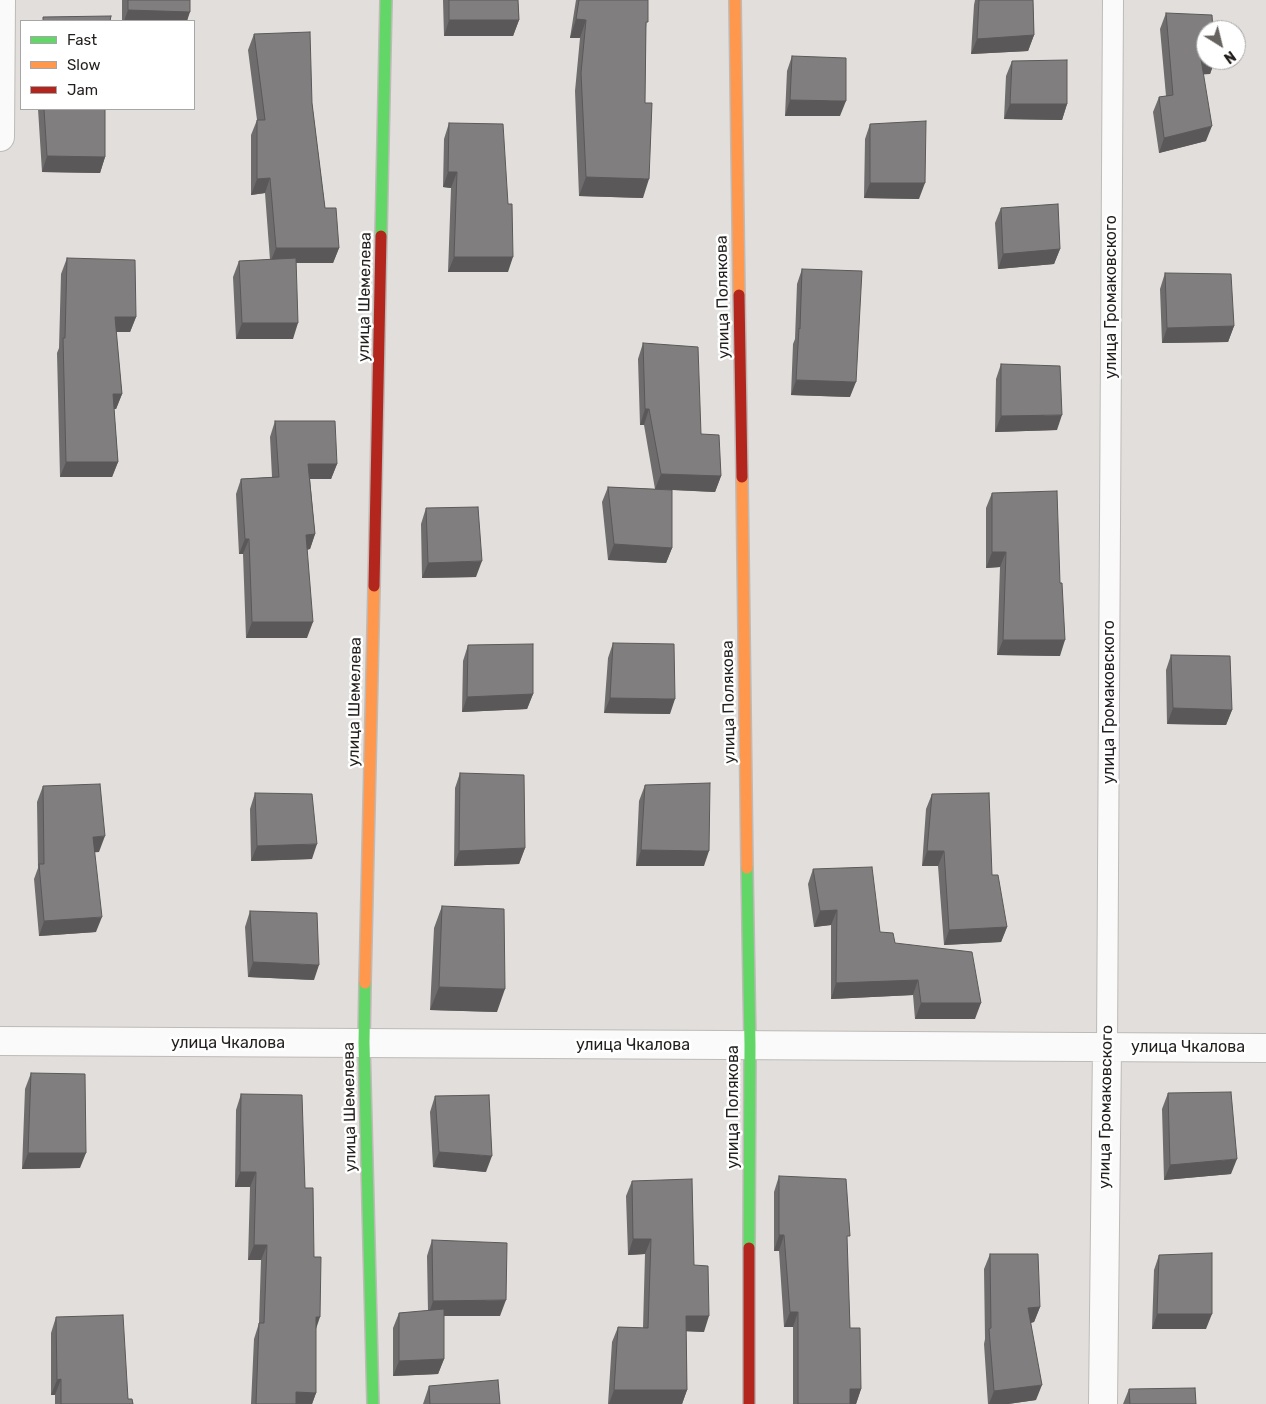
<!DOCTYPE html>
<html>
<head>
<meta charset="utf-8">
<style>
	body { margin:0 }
	#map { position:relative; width:1266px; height:1404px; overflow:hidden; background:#e2dedb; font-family:Rubik,sans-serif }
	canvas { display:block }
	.legend { position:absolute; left:20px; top:20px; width:175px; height:90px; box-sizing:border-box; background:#fff; border:1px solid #a7a5a5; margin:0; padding:6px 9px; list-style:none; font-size:15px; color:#221f1d }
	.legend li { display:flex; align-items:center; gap:10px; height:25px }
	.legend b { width:25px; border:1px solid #a7a5a5 }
	.north { position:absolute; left:1196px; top:20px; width:50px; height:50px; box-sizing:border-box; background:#fff; border:1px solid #a7a5a5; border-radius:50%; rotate:144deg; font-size:14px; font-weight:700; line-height:20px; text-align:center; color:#221f1d }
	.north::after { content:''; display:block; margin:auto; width:18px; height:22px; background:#656260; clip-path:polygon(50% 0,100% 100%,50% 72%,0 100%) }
</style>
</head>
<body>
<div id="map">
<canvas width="1266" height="1404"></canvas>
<ul class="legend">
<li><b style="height:6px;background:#63d668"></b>Fast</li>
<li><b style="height:6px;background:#ff974d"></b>Slow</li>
<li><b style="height:6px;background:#b3261e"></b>Jam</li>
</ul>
<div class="north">N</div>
</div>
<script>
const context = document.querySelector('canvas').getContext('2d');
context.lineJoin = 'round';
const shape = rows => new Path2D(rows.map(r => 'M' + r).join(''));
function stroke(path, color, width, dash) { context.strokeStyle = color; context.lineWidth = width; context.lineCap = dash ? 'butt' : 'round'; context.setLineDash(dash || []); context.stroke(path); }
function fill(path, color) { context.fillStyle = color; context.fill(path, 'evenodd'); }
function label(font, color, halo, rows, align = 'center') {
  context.font = font + ' Rubik,sans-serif'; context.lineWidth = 5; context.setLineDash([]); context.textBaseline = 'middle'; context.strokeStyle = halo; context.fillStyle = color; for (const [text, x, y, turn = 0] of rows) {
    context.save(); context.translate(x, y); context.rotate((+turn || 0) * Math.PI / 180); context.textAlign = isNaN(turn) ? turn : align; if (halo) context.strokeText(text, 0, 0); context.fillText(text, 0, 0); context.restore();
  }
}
const lane = shape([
	[1107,1047,1113,0]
]);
const street = shape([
	[0,137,1,0],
	[0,1041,1266,1048],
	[1103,1404,1107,1047]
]);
const fast = shape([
	[381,236,386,0],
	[747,868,750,1045,749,1248],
	[365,983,364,1043,373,1404]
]);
const slow = shape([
	[735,0,739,295],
	[742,477,747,868],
	[365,983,374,586]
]);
const jam = shape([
	[739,295,742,477],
	[374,586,381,236],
	[749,1404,749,1248]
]);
stroke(lane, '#bdbab7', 22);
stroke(street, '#bdbab7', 30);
stroke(fast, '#bdbab7', 14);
stroke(slow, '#bdbab7', 14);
stroke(jam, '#bdbab7', 14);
stroke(lane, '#fbfafa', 20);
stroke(street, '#fbfafa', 28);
stroke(fast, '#63d668', 11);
stroke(slow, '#ff974d', 11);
stroke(jam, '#b3261e', 11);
fill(shape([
	[122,0,190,0,187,21,122,21],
	[443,0,518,0,519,20,513,36,444,36],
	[576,0,648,0,646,28,643,198,579,196,575,91,580,38,570,38],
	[975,0,1033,0,1034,35,1028,51,971,54,974,5],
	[1166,13,1206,60,1215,60,1210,74,1203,74,1206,141,1159,153,1153,112,1159,97,1166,96,1160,29],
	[254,34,312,103,325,208,339,248,333,263,296,263,293,339,236,339,233,277,239,261,270,260,265,193,251,195,251,135,257,120,248,50],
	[792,56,840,116,785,116,787,71],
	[1012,61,1067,104,1062,120,1004,119,1006,76],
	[38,109,105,109,105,157,100,173,42,172],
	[449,123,508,204,508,272,448,272,451,188,443,187,444,139],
	[870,124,919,199,864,198,865,139],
	[1001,208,1060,249,1054,264,998,269,995,223],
	[67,258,136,317,130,332,116,332,122,394,116,409,114,409,118,462,112,477,60,477,57,353,59,348,61,274],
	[802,269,850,397,791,395,793,344,795,339,797,284],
	[1165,273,1234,326,1228,342,1162,343,1160,289],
	[643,343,721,476,715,492,672,490,672,548,666,563,608,560,602,502,608,487,655,489,644,425,640,425,638,359],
	[1001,364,1057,430,995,432,996,379],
	[275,421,337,464,331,479,310,479,315,534,310,549,307,550,307,638,246,638,243,554,239,554,236,494,241,479,272,477,270,437],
	[992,493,1060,656,997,655,1000,567,986,568,986,508],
	[426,508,476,577,422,578,421,524],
	[613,643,670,714,604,713,608,658],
	[468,645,533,694,527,709,462,712,463,661],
	[1171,655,1232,710,1226,725,1167,724,1166,670],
	[460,773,525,848,519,864,454,866,455,788],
	[645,785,704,866,636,866,639,801],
	[43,786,99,852,94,852,96,932,39,936,34,879,38,868,37,802],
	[255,793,312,859,251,861,250,809],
	[932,794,1007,927,1001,942,944,945,938,866,922,866,926,809],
	[813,869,880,932,895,943,975,1019,915,1019,913,995,831,999,831,925,814,927,808,884],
	[442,906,497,1012,430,1010,434,928],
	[250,911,314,980,248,977,245,927],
	[31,1073,80,1168,22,1169,25,1089],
	[1168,1093,1231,1174,1164,1180,1162,1109],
	[241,1094,305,1188,314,1257,316,1329,316,1393,312,1404,251,1404,254,1339,259,1323,261,1260,248,1260,250,1187,235,1187,236,1110],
	[435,1096,486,1172,433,1167,430,1112],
	[779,1176,847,1243,850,1328,861,1389,856,1404,793,1404,793,1327,784,1327,779,1251,774,1251,774,1192],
	[632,1181,694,1265,704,1332,686,1331,687,1390,682,1404,608,1404,612,1342,618,1327,643,1328,645,1254,628,1255,626,1196],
	[432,1240,500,1316,444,1316,444,1359,438,1374,393,1376,393,1328,399,1313,428,1311,427,1256],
	[990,1254,1040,1307,1034,1322,1031,1323,1036,1400,1008,1404,988,1404,984,1344,985,1339,984,1269],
	[1159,1255,1206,1329,1152,1329,1154,1270],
	[56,1317,128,1399,133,1404,55,1404,55,1395,51,1395,51,1333],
	[429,1386,500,1404,423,1404],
	[1129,1389,1196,1404,1123,1404]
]), '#6e6c6c');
fill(shape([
	[128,10,190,12,187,21,124,21],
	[576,19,586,20,580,38,570,38],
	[449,20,519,20,513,36,444,36],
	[1034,35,1028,51,971,54,977,39],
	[1201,59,1215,60,1210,74,1195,75],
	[790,100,846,101,840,116,785,116],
	[1010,104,1067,104,1062,120,1004,119],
	[1212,126,1206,141,1159,153,1164,138],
	[47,156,105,157,100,173,42,172],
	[448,172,457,172,451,188,443,187],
	[586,177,649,179,643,198,579,196],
	[270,178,265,193,251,195,257,179],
	[870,183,925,183,919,199,864,198],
	[276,248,339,248,333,263,270,263],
	[1060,249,1054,264,998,269,1003,254],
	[454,257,513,257,508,272,448,272],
	[115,317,136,317,130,332,109,332],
	[242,323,298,323,293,339,236,339],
	[1234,326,1228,342,1162,343,1167,328],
	[796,380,856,382,850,397,791,395],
	[113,394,122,394,116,409,108,409],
	[645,409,649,409,644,425,640,425],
	[1062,415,1057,430,995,432,1001,416],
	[66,462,118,462,112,477,60,477],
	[308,464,337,464,331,479,302,479],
	[661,474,721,476,715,492,655,489],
	[315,534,310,549,301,550,306,535],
	[245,539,249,539,243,554,239,554],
	[614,544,672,548,666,563,608,560],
	[992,552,1006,552,1000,567,986,568],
	[482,561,476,577,422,578,428,563],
	[252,622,313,622,307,638,246,638],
	[1003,640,1065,640,1060,656,997,655],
	[533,694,527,709,462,712,467,697],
	[610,698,675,699,670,714,604,713],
	[1173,708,1232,710,1226,725,1167,724],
	[105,836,99,852,87,853,93,837],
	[317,844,312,859,251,861,257,846],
	[525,848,519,864,454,866,459,851],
	[641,850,709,851,704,866,636,866],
	[927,851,944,851,938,866,922,866],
	[837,910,831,925,814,927,820,911],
	[102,917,96,932,39,936,44,921],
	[1007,927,1001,942,944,945,949,930],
	[253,962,319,965,314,980,248,977],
	[918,980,913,995,831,999,836,983],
	[439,987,505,989,497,1012,430,1010],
	[921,1003,981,1003,975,1019,915,1019],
	[439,1152,492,1156,486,1172,433,1167],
	[28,1153,86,1153,80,1168,22,1169],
	[1237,1159,1231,1174,1164,1180,1170,1165],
	[240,1172,256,1172,250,1187,235,1187],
	[779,1235,784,1235,779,1251,774,1251],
	[633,1239,651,1239,645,1254,628,1255],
	[254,1245,267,1245,261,1260,248,1260],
	[506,1300,500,1316,428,1316,433,1301],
	[1040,1307,1034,1322,1023,1324,1028,1308],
	[790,1312,798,1312,793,1327,784,1327],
	[1157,1314,1212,1314,1206,1329,1152,1329],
	[686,1316,709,1316,704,1332,680,1331],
	[316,1317,320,1317,315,1332],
	[444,1359,438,1374,393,1376,399,1361],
	[61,1379,55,1395,51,1395,57,1380],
	[1042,1385,1036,1400,1008,1404,989,1404,994,1391],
	[850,1389,861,1389,856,1404,844,1404],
	[614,1390,687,1390,682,1404,609,1404],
	[296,1392,316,1393,312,1404,291,1404]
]), '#5a5858');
const building = shape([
	[128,0,190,0,190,12,128,10,128,0],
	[449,0,518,0,519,20,449,20,449,0],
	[579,0,648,0,648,22,646,22,645,103,652,103,649,179,586,177,581,73,586,20,576,19,579,0],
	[979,0,1033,0,1034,35,977,39,979,0],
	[1166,13,1212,15,1213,30,1206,30,1206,59,1201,59,1212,126,1164,138,1159,97,1173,95,1166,13],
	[111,16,110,21,43,21,43,17,111,16],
	[310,32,312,103,325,208,336,208,339,248,276,248,270,178,257,179,257,120,265,120,254,34,310,32],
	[792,56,846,58,846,101,790,100,792,56],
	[1067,60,1067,104,1010,104,1012,61,1067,60],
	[44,109,105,109,105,157,47,156,44,109],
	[926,121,925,183,870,183,870,124,926,121],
	[449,123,503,124,508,204,512,204,513,257,454,257,457,172,448,172,449,123],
	[1058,204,1060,249,1003,254,1001,208,1058,204],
	[67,258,135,260,136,317,115,317,122,394,113,394,118,462,66,462,63,338,65,338,67,258],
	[296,258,298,323,242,323,239,261,296,258],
	[802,269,862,271,856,382,796,380,799,328,800,329,802,269],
	[1165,273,1231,274,1234,326,1167,328,1165,273],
	[643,343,698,347,701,434,719,435,721,476,661,474,649,409,645,409,643,343],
	[1001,364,1060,366,1062,415,1001,416,1001,364],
	[275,421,335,421,337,464,308,464,315,534,306,535,313,622,252,622,249,539,245,539,241,479,279,477,275,421],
	[608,487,672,490,672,548,614,544,608,487],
	[1057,491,1060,583,1062,583,1065,640,1003,640,1006,552,992,552,992,493,1057,491],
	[478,507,482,561,428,563,426,508,478,507],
	[613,643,674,644,675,699,610,698,613,643],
	[533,644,533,694,467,697,468,645,533,644],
	[1171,655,1230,656,1232,710,1173,708,1171,655],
	[460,773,524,775,525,848,459,851,460,773],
	[710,783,709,851,641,850,645,785,710,783],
	[100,784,105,836,93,837,102,917,44,921,39,864,44,864,43,786,100,784],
	[255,793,312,794,317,844,257,846,255,793],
	[989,793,992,875,998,875,1007,927,949,930,944,851,927,851,932,794,989,793],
	[872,867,880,932,893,933,895,943,972,952,981,1003,921,1003,918,980,836,983,837,910,820,911,813,869,872,867],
	[442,906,504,909,505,989,439,987,442,906],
	[250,911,317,913,319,965,253,962,250,911],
	[31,1073,85,1074,86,1153,28,1153,31,1073],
	[1231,1092,1237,1159,1170,1165,1168,1093,1231,1092],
	[241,1094,302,1095,305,1188,313,1188,314,1257,321,1257,320,1317,316,1317,316,1393,296,1392,296,1404,256,1404,259,1323,264,1323,267,1245,254,1245,256,1172,240,1172,241,1094],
	[489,1095,492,1156,439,1152,435,1096,489,1095],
	[779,1176,846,1179,850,1236,847,1236,850,1328,860,1328,861,1389,850,1389,850,1404,798,1404,798,1312,790,1312,784,1235,779,1235,779,1176],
	[692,1179,694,1265,708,1266,709,1316,686,1316,687,1390,614,1390,618,1327,648,1328,651,1239,633,1239,632,1181,692,1179],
	[432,1240,507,1243,506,1300,433,1301,432,1240],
	[1212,1253,1212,1314,1157,1314,1159,1255,1212,1253],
	[990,1254,1038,1254,1040,1307,1028,1308,1042,1385,994,1391,989,1329,991,1328,990,1254],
	[444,1309,444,1359,399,1361,399,1313,444,1309],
	[123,1315,128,1399,132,1399,133,1404,61,1404,61,1379,57,1380,56,1317,123,1315],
	[498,1380,500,1404,430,1404,429,1386,498,1380],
	[1195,1388,1196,1404,1130,1404,1129,1389,1195,1388]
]);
fill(building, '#807e7e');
stroke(building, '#5a5858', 1);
label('16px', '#221f1d', '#fff', [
	["улица Шемелева",365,297,-89],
	["улица Полякова",723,297,-91],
	["улица Громаковского",1111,297,-90],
	["улица Шемелева",355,702,-89],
	["улица Полякова",729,702,-91],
	["улица Громаковского",1109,702,-90],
	["улица Чкалова",228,1043],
	["улица Чкалова",633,1045],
	["улица Чкалова",1188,1047],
	["улица Шемелева",350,1107,-91],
	["улица Полякова",733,1107,-90],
	["улица Громаковского",1106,1107,-89]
]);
</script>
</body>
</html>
